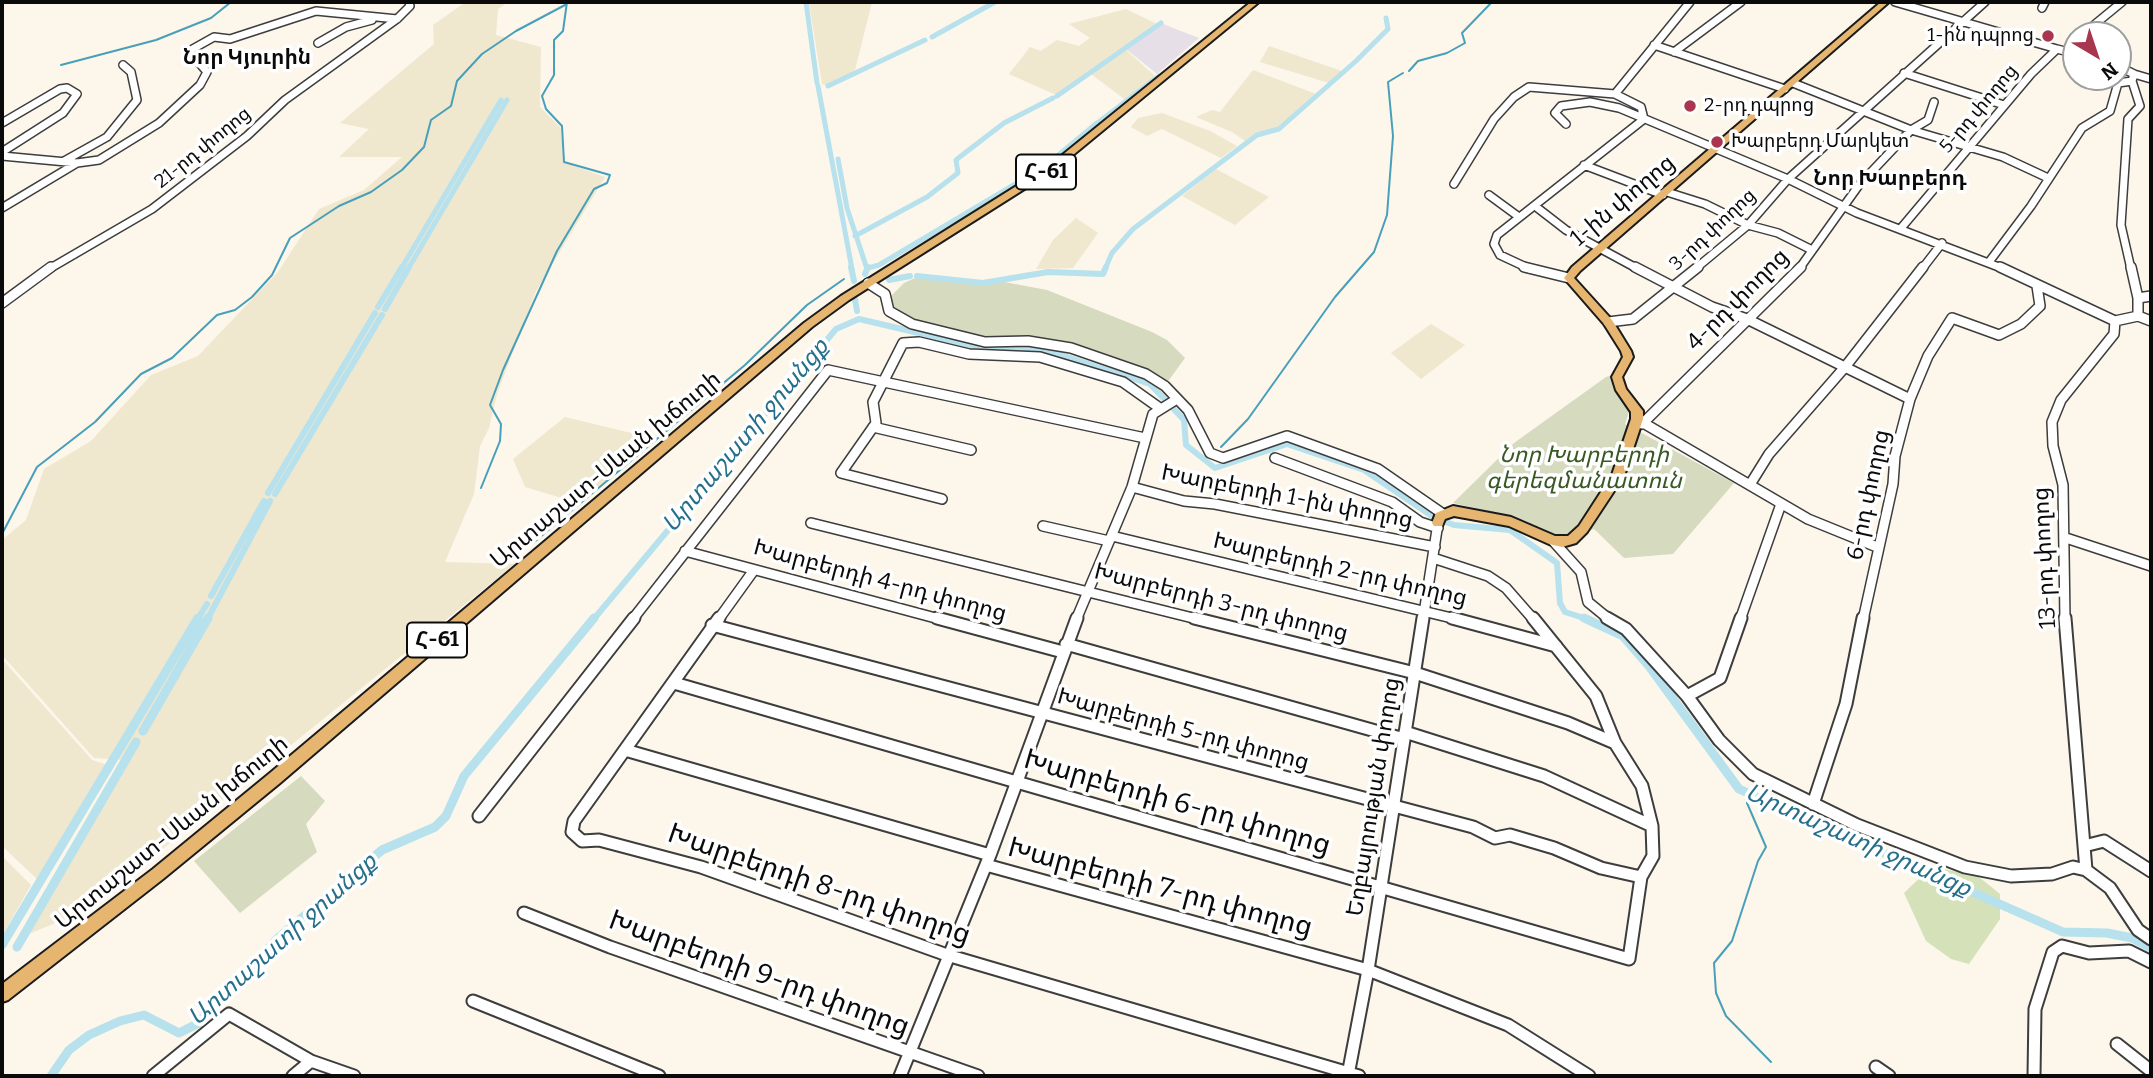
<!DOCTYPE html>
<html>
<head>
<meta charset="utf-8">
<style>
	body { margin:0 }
	#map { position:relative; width:2153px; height:1078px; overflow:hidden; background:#fcf6eb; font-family:Bitter,serif }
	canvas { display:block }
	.frame { position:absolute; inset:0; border:4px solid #0a0a0a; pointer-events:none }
	.north { position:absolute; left:2062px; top:21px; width:70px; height:70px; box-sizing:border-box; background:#fff; border:2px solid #9d9d9d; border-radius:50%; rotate:141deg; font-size:19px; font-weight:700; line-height:28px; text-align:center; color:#0a0a0a }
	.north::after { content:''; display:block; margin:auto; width:24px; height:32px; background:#a7364e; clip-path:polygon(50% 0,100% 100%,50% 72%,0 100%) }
</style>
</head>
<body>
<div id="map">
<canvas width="2153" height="1078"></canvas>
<div class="frame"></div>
<div class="north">N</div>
</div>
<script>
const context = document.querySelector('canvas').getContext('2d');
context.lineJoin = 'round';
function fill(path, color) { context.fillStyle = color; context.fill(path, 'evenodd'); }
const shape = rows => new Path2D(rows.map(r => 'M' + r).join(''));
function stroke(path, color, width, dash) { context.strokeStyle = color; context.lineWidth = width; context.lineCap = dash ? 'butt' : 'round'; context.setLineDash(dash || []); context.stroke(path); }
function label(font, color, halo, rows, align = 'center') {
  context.font = font + ' Bitter,"Noto Sans Armenian",serif'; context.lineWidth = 7; context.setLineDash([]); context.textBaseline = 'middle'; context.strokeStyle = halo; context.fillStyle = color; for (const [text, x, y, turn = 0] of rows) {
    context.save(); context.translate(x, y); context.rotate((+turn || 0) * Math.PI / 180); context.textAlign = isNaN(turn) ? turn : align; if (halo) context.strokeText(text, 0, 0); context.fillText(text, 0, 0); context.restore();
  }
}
fill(shape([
	[1163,24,1199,38,1157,74,1126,49]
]), '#e6dfe8');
fill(shape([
	[466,2,508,2,498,9,496,35,541,47,540,107,561,128,563,162,605,177,536,291,497,394,489,428,480,446,474,494,445,562,515,564,87,910,19,938,126,760,94,758,2,655,2,540,26,520,44,469,91,441,151,375,198,356,278,272,319,209,364,190,402,157,339,157,369,129,340,123,434,44,433,25],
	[809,2,872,2,854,74,830,87,822,84],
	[1126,9,1159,25,1125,49,1156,77,1127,101,1091,74,1056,95,1009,74,1030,47,1041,51,1057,40,1079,46,1090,38,1069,24],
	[1269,46,1342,71,1329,83,1260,62],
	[1253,70,1316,94,1278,128,1255,134,1245,141,1232,132,1196,117,1212,110,1220,112],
	[1162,113,1210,131,1237,146,1221,158,1162,129,1147,136,1131,127,1138,118],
	[1216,169,1244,184,1269,197,1235,225,1182,196],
	[1076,218,1098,233,1073,268,1036,269,1053,240],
	[1431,324,1465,345,1421,379,1391,353],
	[565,417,656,439,579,503,525,487,513,459],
	[2,659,92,760,108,765,38,880,2,846],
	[2,856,31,885,2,936]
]), '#efe7ce');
fill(shape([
	[1932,866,1979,877,2000,894,2000,919,1969,964,1951,959,1926,941,1904,893]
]), '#d5e2b9');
fill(shape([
	[919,276,1004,282,1047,290,1152,332,1167,340,1185,358,1166,384,1140,373,1031,340,985,343,927,327,892,313,888,299,904,283],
	[1613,375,1616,391,1631,405,1625,424,1734,483,1673,554,1624,558,1594,529,1562,542,1510,516,1453,503,1514,443,1606,377],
	[301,776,325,801,306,824,317,852,240,913,194,861]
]), '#d6dabf');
stroke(shape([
	[61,65,156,40,211,18,231,2],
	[1409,71,1418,61,1447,53,1465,43,1462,33,1492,2],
	[1221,447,1248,419,1335,297,1374,252,1387,215,1393,136,1388,82,1403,73],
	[481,488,500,441,501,424,490,405,503,370,557,251,594,189,607,183,610,175,564,162,562,126,546,109,542,96,554,75,554,40,563,31,567,2],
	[2,534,37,467,95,422,141,374,172,358,217,315,235,310,252,297,272,275,290,238,339,206,371,192,402,170,424,147,431,120,451,106,457,81,482,54,516,31,565,5],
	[533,543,745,365,807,305,844,279],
	[1747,793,1747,803,1766,847,1758,861,1732,941,1714,963,1716,993,1726,1016,1771,1062]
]), '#479fba', 2);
stroke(shape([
	[806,2,817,83],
	[932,37,995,2],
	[818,86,852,269],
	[828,86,925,40],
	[1057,96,1161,23],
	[1100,121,1159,76],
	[838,159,847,208,867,269],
	[855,236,927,197,958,173,956,160,961,156,1004,123,1053,98],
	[868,268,879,265,1044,167,1097,123],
	[401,269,501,100],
	[408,269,507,100],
	[1105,269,1112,253,1133,229,1257,135,1279,129,1356,61,1388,29,1386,18]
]), '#b6e1ed', 5);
stroke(shape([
	[851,267,854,281],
	[865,274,868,267],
	[917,276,983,283,1048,272,1103,274,1106,267],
	[889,280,910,276],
	[855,299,857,311],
	[378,307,402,267],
	[385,309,409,267],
	[268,493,375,313],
	[275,494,382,315],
	[211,596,264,501],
	[197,620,207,604],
	[207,620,270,501],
	[593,620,836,329,859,319,970,345,1043,349,1150,384,1184,420,1186,445,1215,468,1287,444,1364,470,1435,518,1454,525,1510,530,1557,563,1560,603,1565,612,1590,620]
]), '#b6e1ed', 6);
stroke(shape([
	[1584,618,1623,636,1649,666,1739,789,2063,932,2107,933,2132,938,2151,948],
	[143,731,208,618],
	[2,945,198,618],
	[17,947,136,742],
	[51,1076,69,1050,89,1035,120,1021,144,1015,179,1033,197,1024,277,939,382,850,435,827,446,816,464,776,594,618]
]), '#b6e1ed', 9);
const minorFar2 = shape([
	[1895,2,2057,49,2031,74,1902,227],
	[2042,8,2045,2],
	[2094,25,2122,2],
	[318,43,346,27,372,20],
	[1654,45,1785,89],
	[2057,49,2076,54],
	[1674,52,1741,2],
	[2118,66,2134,74,2132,81,2140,106,2128,119,2121,225,2131,269],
	[1904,73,2004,105],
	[2134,74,2151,79],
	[1793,83,1911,130,2003,157,2048,178],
	[1615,94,1690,2],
	[2,123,60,89,67,88,77,94,63,113,2,152],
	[1566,124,1555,113,1561,106,1590,102,1619,108,1788,179,1857,213,2004,269],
	[2,156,77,163,99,160,159,123,200,85,207,72,189,51,214,37,230,39,316,11,397,19],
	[64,161,107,137,137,100,131,72,123,65],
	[1584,165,1663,195],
	[1454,184,1494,119,1514,97,1529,87,1615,94,1641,107,1644,119],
	[1667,192,1705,204,1748,225,1778,233,1812,250],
	[1489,195,1519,217],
	[1535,206,1566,230,1638,269],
	[2,208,77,163],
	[1989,262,2031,206,2082,128,2110,111,2118,83,2132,81],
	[49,269,152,209,247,136,285,100,397,19,410,6,409,2],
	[1530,269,1500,255,1494,244,1497,235,1644,119],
	[1695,269,1748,225,1788,179,1985,2],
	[1799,269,1859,185,1911,130,1928,120,1934,102],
	[1922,269,1942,243]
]);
const minorFar1 = shape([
	[1524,267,1569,278],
	[1635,267,1712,307,1747,319,1910,399],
	[2000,267,2115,321],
	[868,283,885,294,889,311,912,324,985,342,1028,341,1071,348,1146,374,1165,386,1188,410,1210,453,1223,458,1287,436,1378,469,1443,514],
	[2138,298,2151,296],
	[2,303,51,267],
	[2138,316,2151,321],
	[2115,321,2138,316,2138,298,2131,267],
	[1608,322,1633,319,1698,267],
	[1640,421,1808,519,1877,547],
	[1642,424,1801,267],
	[873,427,971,450],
	[1275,458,1392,502,1420,522,1438,528],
	[1751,483,1769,454,1845,367,1923,267],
	[1132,487,1184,501,1215,504,1435,547],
	[942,499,841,473,876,423,873,402,903,343,919,342,969,354,1040,357,1123,382,1161,409],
	[811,523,1201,620],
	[1043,526,1109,541],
	[1112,536,1460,620],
	[2066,538,2151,566],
	[1553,541,1581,572,1588,602,1610,620],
	[685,551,943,620],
	[1433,558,1488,576,1506,588,1534,620],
	[632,620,828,370,1145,438],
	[718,620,754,570],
	[1076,620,1132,487,1153,414,1177,399],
	[1423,620,1438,523],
	[1740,620,1781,504],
	[1863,620,1893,484,1895,456,1910,399,1928,356,1952,318,1999,335,2021,324,2040,306,2037,286],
	[2065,620,2063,485,2053,446,2052,422,2061,400,2114,334,2115,321]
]);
const minor = shape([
	[719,618,574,821,572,832,582,841,599,840,701,867,947,955,1359,1076],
	[937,618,1063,652],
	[1194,618,1415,673,1568,723,1615,743],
	[1452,618,1556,646],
	[1607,618,1626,629,1687,696,1719,740,1753,774,1857,825,1965,867,2011,876,2052,874,2073,867,2086,870,2110,888,2138,930,2151,939],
	[2065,618,2086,870],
	[712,625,1473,827,1495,838,1510,835,1554,848,1601,868,1641,877],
	[1066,644,1404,739],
	[674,683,1629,959,1641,877,1653,856,1652,826,1642,786,1615,743,1596,696,1533,618],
	[1687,696,1720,678,1741,618],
	[1405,732,1544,776,1652,826],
	[625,750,990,855],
	[1813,804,1846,704,1863,618],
	[479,816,634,618],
	[2084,846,2104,841,2151,871],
	[986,865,1368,970,1508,1025,1589,1076],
	[524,913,610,947,978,1076],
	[473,1001,659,1076],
	[2117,1044,2151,1071],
	[1876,1067,1889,1076],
	[1348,1075,1368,970,1423,618],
	[153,1076,229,1014,311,1061,354,1076],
	[293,1076,311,1061],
	[900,1076,990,855,1077,618],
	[2034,1076,2035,1009,2053,952,2062,946,2089,953,2129,951,2151,962]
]);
const major = shape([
	[1251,2,1259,2,1056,169,849,300,812,327,280,783,163,879,8,1000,2,1002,2,984,153,869,270,773,804,323,841,296,1050,165,1251,2],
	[1881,2,1889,2,1580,271,1574,278,1612,320,1631,351,1633,357,1622,377,1626,389,1643,411,1643,419,1624,476,1587,532,1576,543,1562,547,1549,544,1509,526,1454,516,1445,519,1442,526,1434,526,1432,523,1436,513,1453,506,1511,517,1555,536,1568,536,1579,526,1612,475,1631,419,1631,412,1616,390,1612,377,1623,357,1621,351,1604,324,1564,278,1572,267,1881,2]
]);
stroke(minorFar2, '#3d3d3d', 10);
stroke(minorFar1, '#3d3d3d', 12);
stroke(minor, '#3d3d3d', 15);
stroke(major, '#1b1b1b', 4);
stroke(minorFar2, '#fff', 7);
stroke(minorFar1, '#fff', 9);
stroke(minor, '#fff', 11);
fill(major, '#e6b671');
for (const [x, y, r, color] of [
	[2048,36,7,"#a7364e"],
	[1690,106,7,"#a7364e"],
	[1717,142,7,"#a7364e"]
]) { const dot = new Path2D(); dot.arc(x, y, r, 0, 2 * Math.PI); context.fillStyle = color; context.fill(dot); stroke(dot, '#fff', 2.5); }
label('19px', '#0a0a0a', '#fff', [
	["1-ին դպրոց",2034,36,"right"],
	["2-րդ դպրոց",1704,106],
	["Խարբերդ Մարկետ",1731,142]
], 'left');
label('19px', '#0a0a0a', '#fff', [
	["5-րդ փողոց",1979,109,-50],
	["21-րդ փողոց",203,148,-39],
	["3-րդ փողոց",1713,230,-43]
]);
label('bold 21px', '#0a0a0a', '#fff', [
	["Նոր Կյուրին",247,58],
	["Նոր Խարբերդ",1890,179]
]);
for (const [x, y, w] of [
	[1046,172,60],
	[437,640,60]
]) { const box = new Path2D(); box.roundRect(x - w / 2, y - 17.5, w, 35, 5); context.fillStyle = '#fff'; context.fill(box); stroke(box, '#0a0a0a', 2); }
label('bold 21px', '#0a0a0a', null, [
	["Հ-61",1046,172],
	["Հ-61",437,640]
]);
label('23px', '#0a0a0a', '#fff', [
	["1-ին փողոց",1623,201,-40],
	["4-րդ փողոց",1738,300,-45],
	["Արտաշատ-Սևան խճուղի",606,470,-40],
	["6-րդ փողոց",1869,495,-78],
	["Խարբերդի 1-ին փողոց",1287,497,11],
	["13-րդ փողոց",2045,558,-93],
	["Խարբերդի 2-րդ փողոց",1340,570,13],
	["Խարբերդի 4-րդ փողոց",880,581,15],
	["Խարբերդի 3-րդ փողոց",1221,603,14],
	["Խարբերդի 5-րդ փողոց",1183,730,15],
	["Եղբայրության փողոց",1374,797,-81],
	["Արտաշատ-Սևան խճուղի",172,833,-39]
]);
label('italic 23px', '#385924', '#fff', [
	["Նոր Խարբերդի",1584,456],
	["գերեզմանատուն",1584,482]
]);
label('italic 24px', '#266f8a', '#fff', [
	["Արտաշատի ջրանցք",746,436,-50],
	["Արտաշատի ջրանցք",1858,841,24],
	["Արտաշատի ջրանցք",283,940,-42]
]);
label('28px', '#0a0a0a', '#fff', [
	["Խարբերդի 6-րդ փողոց",1177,803,16],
	["Խարբերդի 8-րդ փողոց",819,885,19],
	["Խարբերդի 7-րդ փողոց",1160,888,15],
	["Խարբերդի 9-րդ փողոց",759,974,20]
]);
</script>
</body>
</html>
